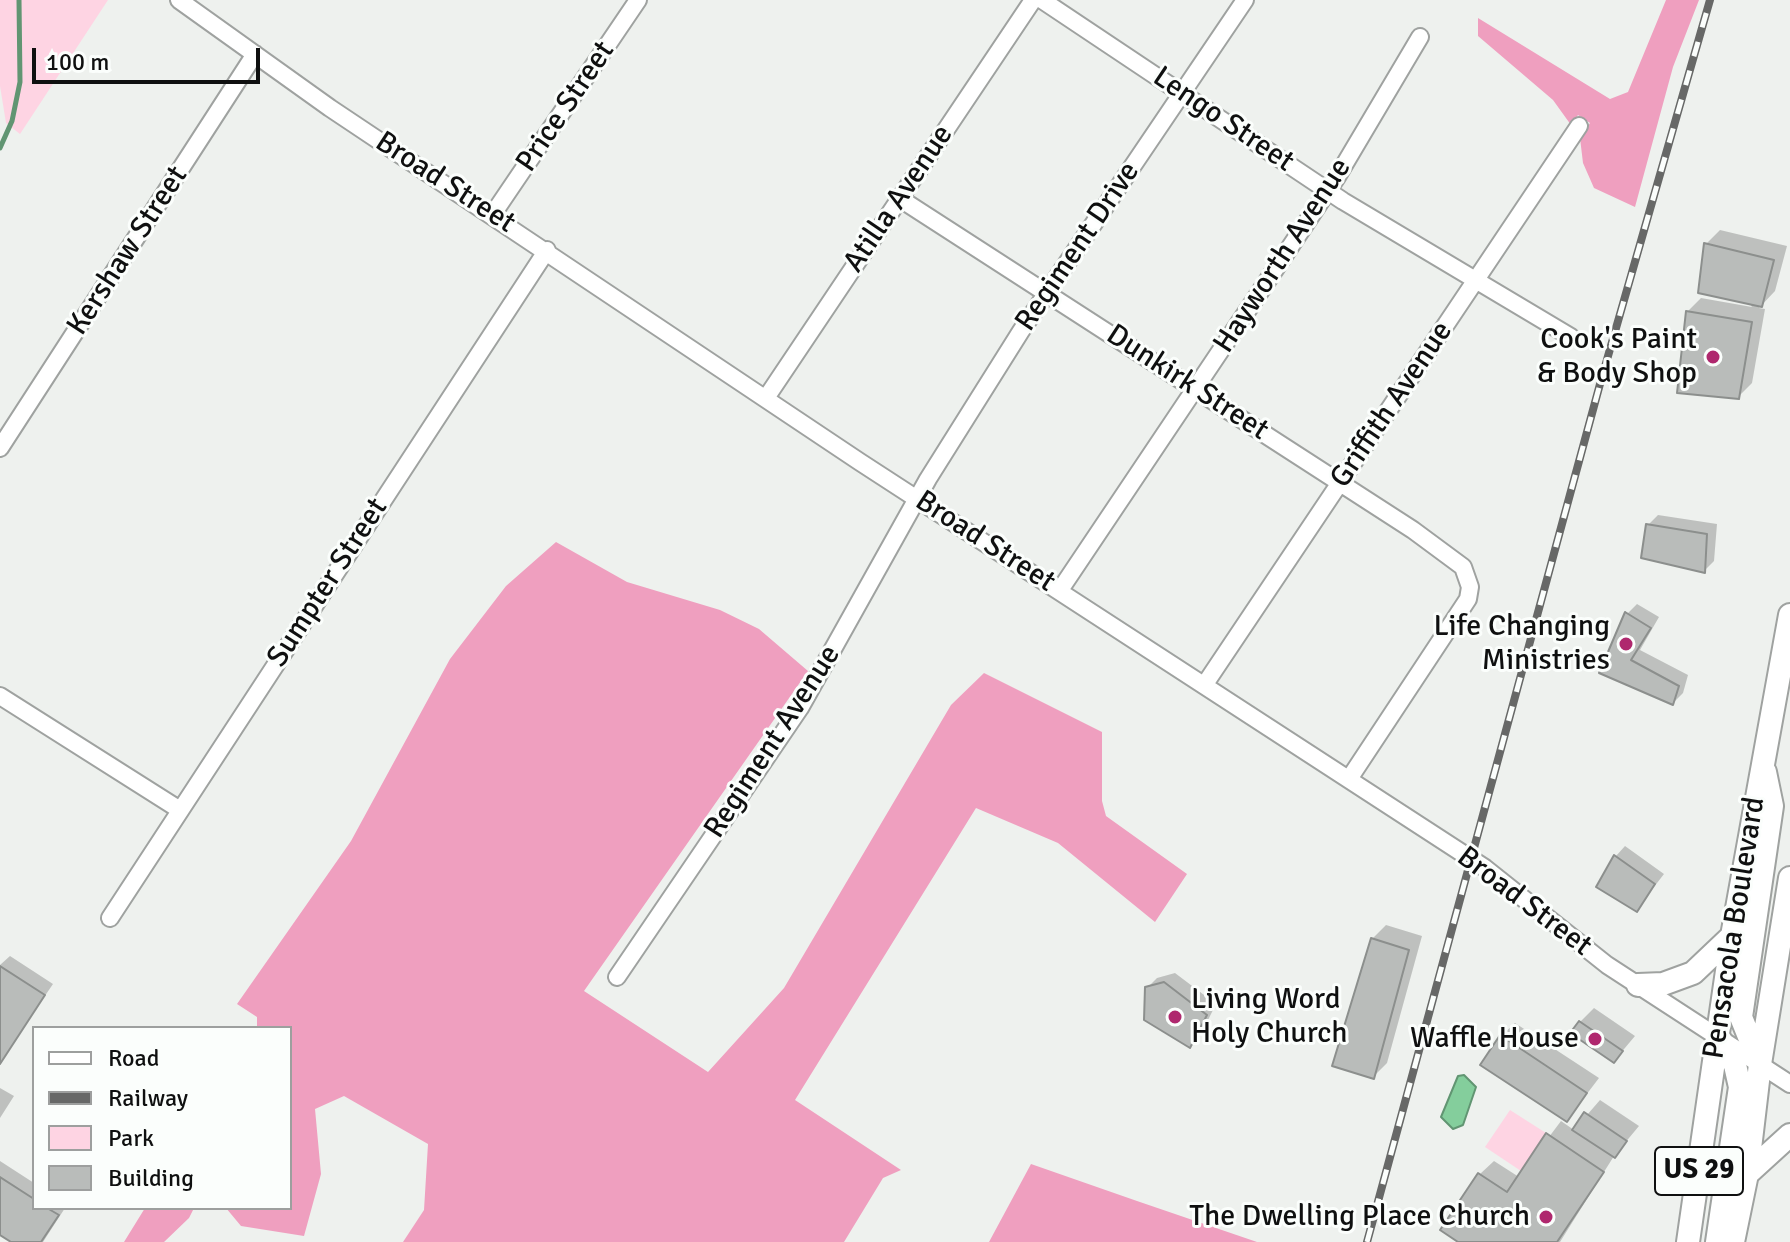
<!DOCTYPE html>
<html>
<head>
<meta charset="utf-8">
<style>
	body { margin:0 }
	#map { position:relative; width:1790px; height:1242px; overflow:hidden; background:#eef1ee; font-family:Signika,sans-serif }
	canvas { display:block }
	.legend { position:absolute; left:32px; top:1026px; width:260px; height:184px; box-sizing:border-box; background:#fbfefc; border:2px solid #9d9f9e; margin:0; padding:10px 14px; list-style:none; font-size:24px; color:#0f1010 }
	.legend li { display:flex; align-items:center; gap:16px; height:40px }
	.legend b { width:40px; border:2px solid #9d9f9e }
	.scale { position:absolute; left:32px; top:48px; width:228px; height:36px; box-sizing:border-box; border:4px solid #0f1010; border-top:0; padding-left:10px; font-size:24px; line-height:28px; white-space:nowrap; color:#0f1010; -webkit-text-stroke:6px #fbfefc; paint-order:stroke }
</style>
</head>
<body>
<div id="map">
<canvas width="1790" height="1242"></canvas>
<ul class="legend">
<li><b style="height:10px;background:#fff"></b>Road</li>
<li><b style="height:10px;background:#676867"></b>Railway</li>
<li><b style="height:22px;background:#fed4e3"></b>Park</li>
<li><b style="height:22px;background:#b9bcba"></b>Building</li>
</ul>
<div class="scale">100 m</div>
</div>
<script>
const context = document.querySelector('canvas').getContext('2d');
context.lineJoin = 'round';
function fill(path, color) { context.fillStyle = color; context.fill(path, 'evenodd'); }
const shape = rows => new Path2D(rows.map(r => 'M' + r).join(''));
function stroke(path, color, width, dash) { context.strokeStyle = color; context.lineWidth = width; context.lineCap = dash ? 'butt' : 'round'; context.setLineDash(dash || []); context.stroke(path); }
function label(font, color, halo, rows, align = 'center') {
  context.font = font + ' Signika,sans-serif'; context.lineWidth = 6; context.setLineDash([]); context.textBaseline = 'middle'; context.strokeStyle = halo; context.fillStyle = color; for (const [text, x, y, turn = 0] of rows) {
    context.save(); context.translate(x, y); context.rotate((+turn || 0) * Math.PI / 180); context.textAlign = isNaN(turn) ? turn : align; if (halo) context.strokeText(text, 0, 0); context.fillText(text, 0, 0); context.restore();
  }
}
fill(shape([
	[0,0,108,0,20,134,6,123,0,86],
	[1510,1110,1546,1133,1521,1171,1485,1147]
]), '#fed4e3');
fill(shape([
	[1666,0,1699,0,1673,67,1635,207,1594,188,1583,163,1580,138,1590,123,1578,115,1571,125,1553,100,1478,36,1478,18,1610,99,1628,92],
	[556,542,627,582,720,610,759,629,808,671,584,991,708,1072,784,988,951,705,984,673,1102,732,1102,801,1106,816,1187,874,1155,922,1058,843,976,808,795,1100,901,1170,883,1178,844,1242,403,1242,424,1210,428,1144,344,1096,315,1109,321,1174,304,1236,241,1226,226,1208,290,1208,290,1028,257,1028,257,1017,237,1004,351,841,450,659,506,586],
	[1031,1164,1137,1201,1257,1242,989,1242],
	[145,1208,194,1208,189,1218,164,1242,124,1242]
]), '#ef9fbf');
const water = shape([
	[1464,1075,1476,1087,1463,1125,1453,1129,1441,1117,1458,1076,1464,1075]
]);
fill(water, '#84ce9c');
stroke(water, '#619572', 2);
fill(shape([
	[1720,230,1787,246,1775,291,1759,308,1765,309,1752,383,1738,397,1687,312,1701,298,1752,307,1706,244],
	[1658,515,1717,524,1714,561,1704,571,1648,525],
	[1637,604,1659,617,1640,650,1688,675,1683,693,1673,703,1602,672,1627,614],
	[1625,846,1664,874,1637,909,1616,856],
	[1386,925,1422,936,1387,1063,1374,1076,1372,939],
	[10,956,53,984,0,1062,0,965],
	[1175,973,1216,1004,1200,1036,1190,1046,1147,988,1157,978],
	[1594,1008,1635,1036,1614,1061,1580,1022],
	[1515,1023,1599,1078,1567,1120,1501,1036],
	[0,1088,14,1096,0,1118],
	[1600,1100,1639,1126,1614,1156,1560,1242,1461,1242,1443,1230,1480,1174,1494,1161,1519,1177,1561,1121,1574,1130],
	[0,1161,34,1183,34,1208,65,1208,43,1242,15,1242,0,1233]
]), '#0003');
stroke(shape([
	[0,148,12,121,20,82,19,0]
]), '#619572', 5);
const building = shape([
	[1704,243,1774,260,1762,307,1698,293,1704,243],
	[1686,311,1752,322,1739,399,1677,393,1686,311],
	[1646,524,1707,534,1705,573,1641,558,1646,524],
	[1625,612,1651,628,1631,660,1679,686,1673,705,1599,673,1625,612],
	[1614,855,1655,884,1637,912,1596,887,1614,855],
	[1371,938,1409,950,1374,1079,1332,1066,1371,938],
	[0,966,45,995,0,1064,0,966],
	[1164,982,1207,1015,1190,1048,1144,1020,1145,987,1164,982],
	[1579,1021,1623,1051,1614,1063,1570,1033,1579,1021],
	[1500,1035,1587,1093,1567,1122,1480,1065,1500,1035],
	[1584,1112,1627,1141,1615,1158,1572,1130,1584,1112],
	[1546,1133,1604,1172,1557,1242,1458,1242,1440,1230,1478,1173,1507,1192,1546,1133],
	[0,1177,34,1199,34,1208,47,1208,59,1215,41,1242,11,1242,0,1235,0,1177]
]);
fill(building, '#b9bcba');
stroke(building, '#8c8f8d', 2);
const minor = shape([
	[179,0,330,108,860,462,1485,868,1607,965,1790,1084],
	[1042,0,1343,201,1571,337],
	[899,198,1413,530,1463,567,1470,587,1468,599,1349,779],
	[493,214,638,0],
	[766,398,1033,0],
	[0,448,255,54],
	[1060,590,1337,177,1420,37],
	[1205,684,1579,126],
	[0,696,180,810],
	[110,918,547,250],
	[617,977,800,708,928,479,1021,331,1245,0]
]);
const highway = shape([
	[1638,985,1663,984,1693,973,1732,936],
	[1760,1064,1741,1017,1772,806,1765,772],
	[1747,1174,1790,1135],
	[1688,1242,1732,936,1790,615],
	[1717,1242,1740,1087,1735,1065,1718,1036],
	[1733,1242,1747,1174,1760,1064,1790,878]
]);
stroke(minor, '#9fa2a0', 20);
stroke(highway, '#9fa2a0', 26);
stroke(minor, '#fff', 16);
stroke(highway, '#fff', 22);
const rail = shape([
	[1367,1242,1600,384,1710,0]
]);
stroke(rail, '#676867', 8);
stroke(rail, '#fbfefc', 5, [15]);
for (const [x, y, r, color] of [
	[1713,357,8,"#af286e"],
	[1626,644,8,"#af286e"],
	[1175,1017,8,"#af286e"],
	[1595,1039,8,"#af286e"],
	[1546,1217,8,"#af286e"]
]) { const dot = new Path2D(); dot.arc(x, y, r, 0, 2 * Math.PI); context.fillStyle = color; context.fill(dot); stroke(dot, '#fbfefc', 3); }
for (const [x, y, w] of [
	[1699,1171,88]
]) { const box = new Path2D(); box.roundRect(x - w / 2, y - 24, w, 48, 6); context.fillStyle = '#fbfefc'; context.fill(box); stroke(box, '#0f1010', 2); }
label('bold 28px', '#0f1010', null, [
	["US 29",1699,1171]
]);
label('30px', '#0f1010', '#fbfefc', [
	["Price Street",566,107,-56],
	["Lengo Street",1223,120,34],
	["Broad Street",445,183,33],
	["Atilla Avenue",899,199,-56],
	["Regiment Drive",1078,247,-56],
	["Kershaw Street",128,251,-57],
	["Hayworth Avenue",1283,256,-57],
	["Dunkirk Street",1187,383,33],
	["Griffith Avenue",1392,405,-56],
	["Broad Street",985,542,33],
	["Sumpter Street",328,583,-57],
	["Regiment Avenue",773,742,-57],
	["Broad Street",1524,902,37],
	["Pensacola Boulevard",1735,928,-81]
]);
label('30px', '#0f1010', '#fbfefc', [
	["Cook's Paint",1697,340],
	["& Body Shop",1697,374],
	["Life Changing",1610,627],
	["Ministries",1610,661],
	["Living Word",1191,1000,"left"],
	["Holy Church",1191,1034,"left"],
	["Waffle House",1579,1039],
	["The Dwelling Place Church",1530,1217]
], 'right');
</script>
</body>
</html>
